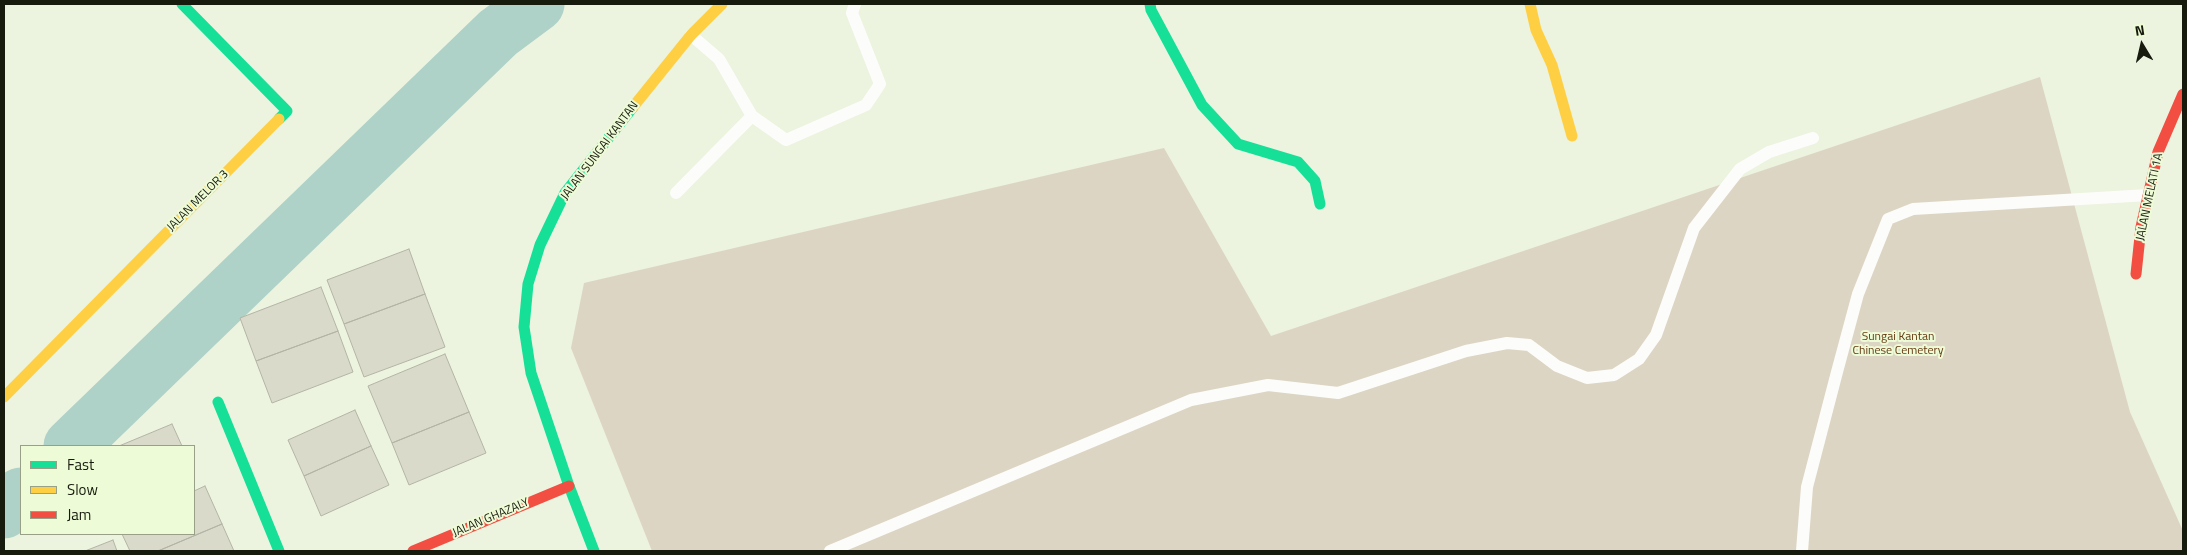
<!DOCTYPE html>
<html>
<head>
<meta charset="utf-8">
<style>
	body { margin:0 }
	#map { position:relative; width:2187px; height:555px; overflow:hidden; background:#ecf3df; font-family:"Titillium Web",sans-serif }
	canvas { display:block }
	.frame { position:absolute; inset:0; border:5px solid #171b0e; pointer-events:none }
	.legend { position:absolute; left:20px; top:445px; width:175px; height:90px; box-sizing:border-box; background:#eefbd7; border:1px solid #98a187; margin:0; padding:6px 9px; list-style:none; font-size:15px; color:#171b0e }
	.legend li { display:flex; align-items:center; gap:10px; height:25px }
	.legend b { width:25px; border:1px solid #98a187 }
	.north { position:absolute; left:2117px; top:20px; width:50px; height:50px; -webkit-text-stroke:4px #eefbd7; paint-order:stroke; rotate:351deg; font-size:14px; font-weight:700; line-height:20px; text-align:center; color:#171b0e }
	.north::after { content:''; display:block; margin:auto; width:18px; height:22px; background:#171b0e; clip-path:polygon(50% 0,100% 100%,50% 72%,0 100%) }
</style>
</head>
<body>
<div id="map">
<canvas width="2187" height="555"></canvas>
<div class="frame"></div>
<ul class="legend">
<li><b style="height:6px;background:#16e098"></b>Fast</li>
<li><b style="height:6px;background:#ffcf43"></b>Slow</li>
<li><b style="height:6px;background:#f24e42"></b>Jam</li>
</ul>
<div class="north">N</div>
</div>
<script>
const context = document.querySelector('canvas').getContext('2d');
context.lineJoin = 'round';
function fill(path, color) { context.fillStyle = color; context.fill(path, 'evenodd'); }
const shape = rows => new Path2D(rows.map(r => 'M' + r).join(''));
function stroke(path, color, width, dash) { context.strokeStyle = color; context.lineWidth = width; context.lineCap = dash ? 'butt' : 'round'; context.setLineDash(dash || []); context.stroke(path); }
function label(font, color, halo, rows, align = 'center') {
  context.font = font + ' "Titillium Web",sans-serif'; context.lineWidth = 4; context.setLineDash([]); context.textBaseline = 'middle'; context.strokeStyle = halo; context.fillStyle = color; for (const [text, x, y, turn = 0] of rows) {
    context.save(); context.translate(x, y); context.rotate((+turn || 0) * Math.PI / 180); context.textAlign = isNaN(turn) ? turn : align; if (halo) context.strokeText(text, 0, 0); context.fillText(text, 0, 0); context.restore();
  }
}
fill(shape([
	[2040,77,2130,412,2183,531,2183,551,652,551,571,348,584,283,1164,148,1271,336]
]), '#ddd5c4');
stroke(shape([
	[71,446,498,33,537,4],
	[4,511,21,495]
]), '#aed1c8', 55);
const building = shape([
	[409,249,425,294,344,324,327,280,409,249],
	[321,287,338,331,256,361,240,318,321,287],
	[425,294,445,347,364,377,344,324,425,294],
	[338,331,353,372,272,403,256,361,338,331],
	[445,354,469,412,392,443,368,386,445,354],
	[355,410,371,446,304,476,288,440,355,410],
	[469,412,486,453,409,485,392,443,469,412],
	[172,424,182,446,119,446,172,424],
	[371,446,389,485,321,516,304,476,371,446],
	[205,486,222,524,158,551,130,551,122,534,194,534,194,491,205,486],
	[222,524,234,551,158,551,222,524],
	[113,540,117,551,85,551,113,540]
]);
fill(building, '#d9dac9');
stroke(building, '#b3b4a5', 1);
stroke(shape([
	[752,116,786,140,866,105,880,84,852,13,855,4],
	[676,193,752,116,719,59,691,35],
	[830,551,1191,400,1268,385,1338,393,1466,351,1507,343,1529,345,1557,366,1587,378,1614,375,1639,359,1656,335,1694,228,1740,169,1769,152,1813,138],
	[1802,551,1807,487,1837,372,1858,294,1888,219,1913,209,2148,195]
]), '#fcfdfa', 12);
stroke(shape([
	[182,4,287,111,279,119],
	[1150,4,1151,10,1202,105,1238,144,1298,162,1315,181,1320,204],
	[218,402,279,551],
	[594,551,569,486,531,373,524,327,528,284,540,245,565,193,633,107]
]), '#16e098', 11);
stroke(shape([
	[1530,4,1536,30,1552,65,1572,136],
	[633,107,691,35,722,4],
	[4,397,279,119]
]), '#ffcf43', 11);
stroke(shape([
	[2136,274,2141,227,2158,152,2183,94],
	[413,551,569,486]
]), '#f24e42', 11);
label('12px', '#171b0e', '#eefbd7', [
	["JALAN SUNGAI KANTAN",600,151,-53],
	["JALAN MELATI 1A",2150,197,-78],
	["JALAN MELOR 3",198,201,-45],
	["JALAN GHAZALY",491,518,-23]
]);
label('12px', '#643811', '#eefbd7', [
	["Sungai Kantan",1898,337],
	["Chinese Cemetery",1898,351]
]);
</script>
</body>
</html>
